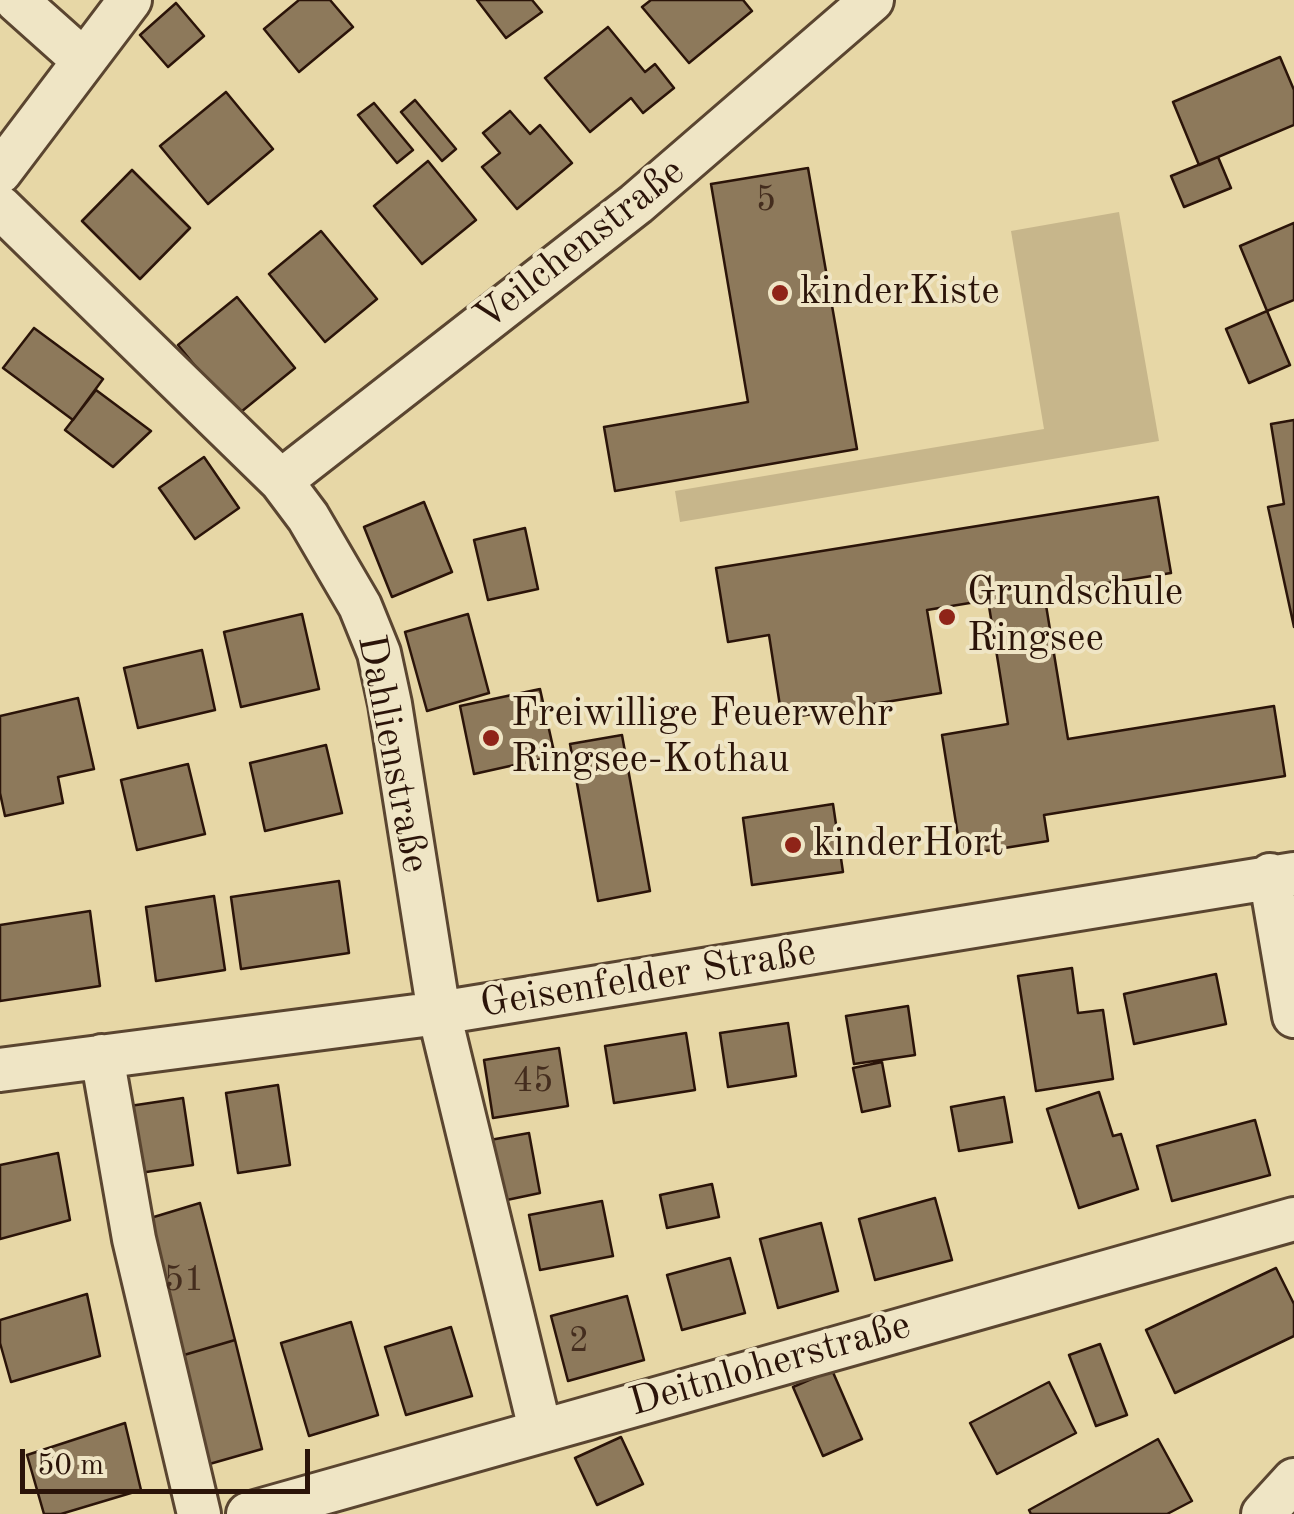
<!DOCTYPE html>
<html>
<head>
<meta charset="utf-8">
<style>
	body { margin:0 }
	#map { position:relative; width:1294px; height:1514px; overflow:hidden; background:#e7d7a6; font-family:"Old Standard TT",serif }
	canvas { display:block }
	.scale { position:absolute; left:20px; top:1449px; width:290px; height:45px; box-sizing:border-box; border:5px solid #2b1409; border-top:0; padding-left:12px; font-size:30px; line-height:35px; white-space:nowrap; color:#2b1409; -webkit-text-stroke:8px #efe5c5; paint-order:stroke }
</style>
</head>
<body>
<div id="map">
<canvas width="1294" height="1514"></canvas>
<div class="scale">50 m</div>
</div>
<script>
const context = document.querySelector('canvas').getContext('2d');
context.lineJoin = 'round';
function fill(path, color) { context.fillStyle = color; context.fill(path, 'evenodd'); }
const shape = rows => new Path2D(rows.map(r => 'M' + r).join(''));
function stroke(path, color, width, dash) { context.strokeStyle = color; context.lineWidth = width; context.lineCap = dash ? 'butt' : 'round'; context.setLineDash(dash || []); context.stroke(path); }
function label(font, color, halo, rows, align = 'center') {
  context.font = font + ' "Old Standard TT",serif'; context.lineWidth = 8; context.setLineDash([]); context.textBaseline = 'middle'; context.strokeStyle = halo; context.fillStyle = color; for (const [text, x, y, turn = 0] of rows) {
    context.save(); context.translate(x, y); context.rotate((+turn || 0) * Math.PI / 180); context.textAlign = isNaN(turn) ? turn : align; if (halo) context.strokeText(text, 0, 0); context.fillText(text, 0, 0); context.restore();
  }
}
fill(shape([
	[1119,212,1159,441,680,522,675,491,1044,429,1011,231]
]), '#c7b68b');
const building = shape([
	[299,0,330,0,353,27,299,72,264,29,299,0],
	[477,0,532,0,542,12,506,38,477,0],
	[651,0,743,0,752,11,689,63,642,7,651,0],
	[176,3,204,36,168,67,140,35,176,3],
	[608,27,645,72,655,64,674,88,643,113,631,98,590,132,545,78,608,27],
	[1280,57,1294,90,1294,125,1199,165,1173,102,1280,57],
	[226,92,273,149,208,204,160,146,226,92],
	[415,100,456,149,442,161,401,112,415,100],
	[374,103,413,150,397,163,358,115,374,103],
	[510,111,530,134,540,125,572,163,517,209,482,167,500,153,483,133,510,111],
	[1218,157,1231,188,1184,207,1171,176,1218,157],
	[428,161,476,220,422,264,374,206,428,161],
	[808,168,857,449,615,491,604,427,748,402,711,184,808,168],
	[132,170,190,228,140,279,82,221,132,170],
	[1294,223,1294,300,1267,311,1240,246,1294,223],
	[321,231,377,299,325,342,269,274,321,231],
	[237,297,295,368,236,416,178,345,237,297],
	[1267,311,1290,365,1249,383,1226,329,1267,311],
	[34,328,103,379,73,420,3,368,34,328],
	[96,390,151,431,113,467,65,430,96,390],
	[1294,420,1294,627,1268,507,1284,504,1271,424,1294,420],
	[204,457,239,508,195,539,159,488,204,457],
	[1158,497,1171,573,1044,593,1068,739,1274,706,1285,776,1044,815,1048,841,961,855,942,735,1008,724,988,600,927,610,941,693,782,719,769,635,728,642,716,568,1158,497],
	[424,502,452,572,392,597,364,527,424,502],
	[525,528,538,589,488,600,474,540,525,528],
	[302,614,319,689,241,707,224,632,302,614],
	[468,614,489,693,427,711,405,632,468,614],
	[202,650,215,710,138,728,124,668,202,650],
	[540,689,555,756,474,774,460,706,540,689],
	[78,698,94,769,58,777,63,803,5,816,0,793,0,716,78,698],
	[622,735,650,891,598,901,570,744,622,735],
	[326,745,342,813,265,831,250,763,326,745],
	[188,764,205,834,137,850,121,780,188,764],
	[833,804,843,872,752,885,743,818,833,804],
	[339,881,349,953,241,969,231,897,339,881],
	[214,896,225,970,156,981,146,907,214,896],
	[90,911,100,986,0,1001,0,925,90,911],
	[1072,968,1078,1013,1103,1010,1113,1079,1036,1091,1018,976,1072,968],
	[1216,974,1226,1024,1134,1044,1124,994,1216,974],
	[908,1006,915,1055,854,1064,846,1016,908,1006],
	[788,1023,796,1076,728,1087,720,1033,788,1023],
	[686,1033,695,1090,614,1103,605,1046,686,1033],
	[559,1048,568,1106,493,1118,484,1060,559,1048],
	[882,1062,890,1106,862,1112,853,1068,882,1062],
	[278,1085,290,1165,238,1173,226,1093,278,1085],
	[1099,1092,1113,1136,1121,1134,1138,1189,1079,1208,1047,1109,1099,1092],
	[1004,1097,1012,1142,959,1151,951,1107,1004,1097],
	[183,1098,193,1165,133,1174,123,1107,183,1098],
	[1255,1120,1270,1175,1172,1201,1157,1146,1255,1120],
	[529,1133,540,1193,502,1201,490,1140,529,1133],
	[58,1153,70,1220,0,1239,0,1165,58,1153],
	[712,1184,719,1217,667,1228,660,1195,712,1184],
	[935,1198,952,1260,875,1280,859,1219,935,1198],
	[602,1201,613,1256,540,1270,529,1215,602,1201],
	[200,1203,235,1340,167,1360,134,1223,200,1203],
	[821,1223,838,1291,778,1308,760,1239,821,1223],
	[730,1258,745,1313,682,1330,667,1275,730,1258],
	[1276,1268,1294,1304,1294,1336,1175,1393,1146,1330,1276,1268],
	[87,1294,100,1356,11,1382,0,1343,0,1320,87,1294],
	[627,1296,644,1360,568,1381,551,1316,627,1296],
	[351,1322,378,1415,309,1436,281,1343,351,1322],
	[451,1327,472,1396,406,1415,385,1347,451,1327],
	[235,1340,262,1449,192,1469,167,1360,235,1340],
	[1100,1344,1127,1415,1096,1426,1069,1355,1100,1344],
	[832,1370,862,1439,823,1456,793,1387,832,1370],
	[1049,1382,1076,1433,997,1474,970,1423,1049,1382],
	[125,1423,141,1490,61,1514,44,1514,27,1455,125,1423],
	[621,1437,643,1484,597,1505,575,1458,621,1437],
	[1158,1439,1192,1501,1167,1514,1031,1514,1029,1510,1158,1439]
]);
fill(building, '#8d795b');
stroke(building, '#2b1409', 2.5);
const minor = shape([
	[16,0,82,59],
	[0,172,130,0],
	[0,207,281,481,308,517,360,606,379,653,390,704,439,1013,540,1429],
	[281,481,636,204,872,0],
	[1270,875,1294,1016],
	[102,1056,134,1239,199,1514],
	[0,1070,439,1013,1294,874],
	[248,1514,1294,1219],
	[1263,1514,1294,1480]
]);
stroke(minor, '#5a4530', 48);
stroke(minor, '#efe5c5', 42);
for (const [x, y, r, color] of [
	[780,293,10,"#8f2418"],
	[947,617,10,"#8f2418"],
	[491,738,10,"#8f2418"],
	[793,845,10,"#8f2418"]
]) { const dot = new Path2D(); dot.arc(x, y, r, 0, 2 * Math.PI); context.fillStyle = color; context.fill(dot); stroke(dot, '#efe5c5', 4); }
label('35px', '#442d1e', null, [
	["5",766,201],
	["45",533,1082],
	["51",184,1281],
	["2",579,1342]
]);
label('40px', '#2b1409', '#efe5c5', [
	["Veilchenstraße",580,245,-38],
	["Dahlienstraße",392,754,79],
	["Geisenfelder Straße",648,979,-9],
	["Deitnloherstraße",770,1365,-16]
]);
label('40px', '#2b1409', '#efe5c5', [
	["kinderKiste",800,293],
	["Grundschule",967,594],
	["Ringsee",967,640],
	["Freiwillige Feuerwehr",511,715],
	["Ringsee-Kothau",511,761],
	["kinderHort",813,845]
], 'left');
</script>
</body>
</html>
